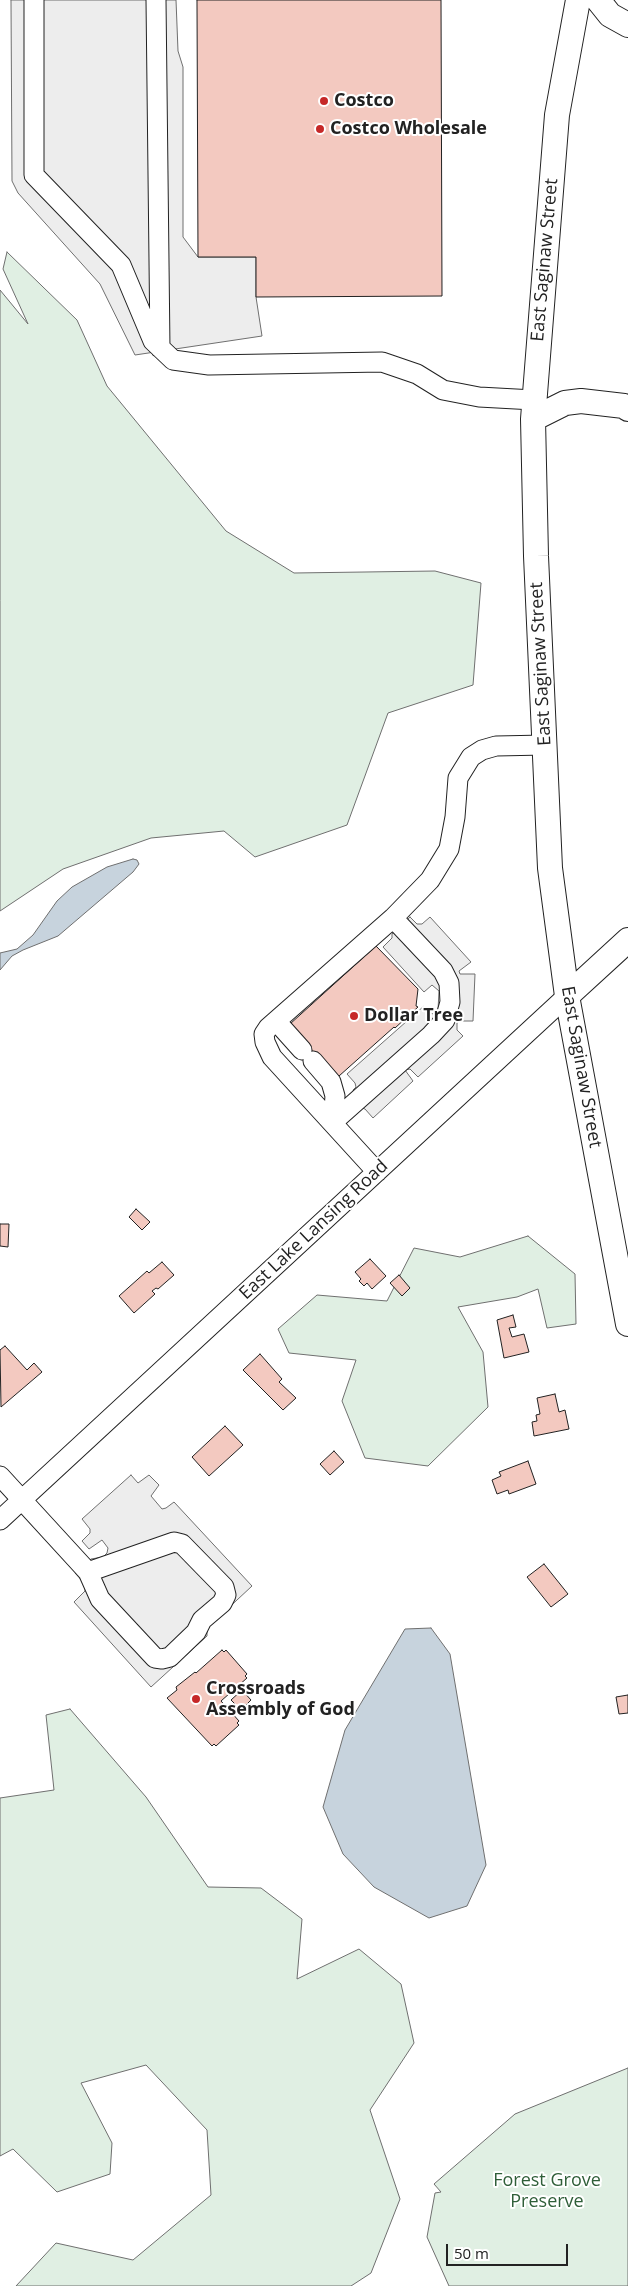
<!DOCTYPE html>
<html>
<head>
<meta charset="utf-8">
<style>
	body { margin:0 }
	#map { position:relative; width:628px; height:2286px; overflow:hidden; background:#fff; font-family:"Open Sans",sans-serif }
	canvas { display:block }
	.scale { position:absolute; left:446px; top:2244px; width:122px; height:22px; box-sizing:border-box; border:2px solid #222; border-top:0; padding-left:6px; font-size:15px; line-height:18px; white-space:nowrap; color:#222; -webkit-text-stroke:4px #fff; paint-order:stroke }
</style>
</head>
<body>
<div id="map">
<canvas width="628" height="2286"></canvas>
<div class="scale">50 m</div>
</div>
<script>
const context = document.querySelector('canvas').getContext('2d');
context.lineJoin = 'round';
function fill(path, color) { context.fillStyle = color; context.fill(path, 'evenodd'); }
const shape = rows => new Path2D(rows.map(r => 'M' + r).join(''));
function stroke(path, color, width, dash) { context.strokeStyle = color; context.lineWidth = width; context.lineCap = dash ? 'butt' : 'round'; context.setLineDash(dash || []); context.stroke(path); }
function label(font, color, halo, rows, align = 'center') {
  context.font = font + ' "Open Sans",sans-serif'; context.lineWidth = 4; context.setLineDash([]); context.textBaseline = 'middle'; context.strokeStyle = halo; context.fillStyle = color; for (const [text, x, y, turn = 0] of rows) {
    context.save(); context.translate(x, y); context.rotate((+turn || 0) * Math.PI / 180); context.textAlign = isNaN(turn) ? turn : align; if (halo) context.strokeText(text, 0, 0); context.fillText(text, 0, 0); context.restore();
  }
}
const green = shape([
	[7,252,77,320,107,386,226,531,294,573,435,571,481,583,473,685,388,713,347,825,255,857,224,831,151,838,63,869,0,911,0,290,28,324,3,269,7,252],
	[528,1236,575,1274,576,1324,547,1328,538,1289,517,1297,458,1307,483,1352,488,1407,428,1466,365,1458,342,1401,356,1360,289,1353,278,1329,317,1295,387,1301,414,1248,460,1257,528,1236],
	[70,1709,146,1797,208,1887,261,1888,302,1919,297,1979,359,1949,401,1984,414,2043,370,2110,400,2199,371,2273,351,2286,16,2286,56,2243,133,2260,211,2195,207,2130,146,2065,81,2083,112,2143,110,2174,57,2192,13,2149,0,2156,0,1798,54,1790,46,1715,70,1709],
	[628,2068,628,2286,449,2286,427,2237,435,2193,441,2192,434,2184,515,2114,628,2068]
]);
fill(green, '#e0efe3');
stroke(green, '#6f6f6f', 1);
const parking = shape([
	[11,0,176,0,178,51,183,67,183,237,198,257,256,257,256,297,262,336,135,355,100,284,18,193,12,181,11,0],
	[410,917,417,924,422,924,430,917,471,962,459,971,460,974,475,974,473,1021,460,1021,457,1023,457,1030,463,1036,418,1077,410,1069,405,1070,413,1081,373,1118,365,1109,362,1108,353,1090,356,1087,355,1083,347,1074,424,1006,429,1013,434,1014,438,1010,439,991,432,985,424,992,383,947,392,938,392,934,410,917],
	[131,1475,138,1483,149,1475,159,1485,151,1496,162,1509,166,1508,174,1502,252,1586,207,1628,207,1636,151,1687,74,1602,85,1591,85,1584,75,1573,91,1559,103,1557,107,1553,108,1548,102,1540,89,1549,82,1541,90,1533,90,1529,82,1519,131,1475]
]);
fill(parking, '#ededed');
stroke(parking, '#6f6f6f', 1);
const water = shape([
	[133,859,137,860,139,864,133,872,58,936,23,950,12,956,0,970,0,953,17,949,33,935,57,901,72,887,107,867,133,859],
	[431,1628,450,1654,486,1865,467,1906,429,1918,374,1887,343,1854,323,1807,345,1730,405,1629,431,1628]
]);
fill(water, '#c7d3dd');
stroke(water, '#6f6f6f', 1);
const building = shape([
	[197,0,441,0,442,296,256,297,256,257,198,257,197,0],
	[376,946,418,989,416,1006,418,1007,395,1028,394,1027,339,1076,319,1055,299,1052,290,1024,376,946],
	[136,1209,150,1222,142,1230,129,1217,136,1209],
	[0,1224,9,1224,8,1247,0,1246,0,1224],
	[370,1259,386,1276,372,1289,367,1283,364,1286,359,1281,361,1279,355,1272,370,1259],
	[162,1262,174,1275,158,1289,156,1288,152,1291,155,1294,134,1313,119,1296,147,1271,149,1273,162,1262],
	[399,1275,410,1288,402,1296,390,1283,399,1275],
	[513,1315,516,1327,509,1328,512,1337,524,1334,529,1352,504,1358,497,1320,513,1315],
	[5,1346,27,1370,34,1363,42,1372,1,1407,0,1350,5,1346],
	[260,1354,282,1379,279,1382,296,1398,283,1410,243,1370,260,1354],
	[555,1394,559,1412,565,1410,569,1429,534,1436,532,1422,537,1421,536,1415,540,1414,537,1398,555,1394],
	[225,1426,243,1445,209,1476,192,1457,225,1426],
	[334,1451,344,1462,330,1475,320,1464,334,1451],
	[528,1461,536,1484,509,1494,508,1490,497,1494,492,1480,501,1476,499,1472,528,1461],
	[544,1564,568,1594,551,1607,527,1577,544,1564],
	[222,1650,224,1652,226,1650,247,1674,245,1676,247,1678,221,1701,239,1721,237,1723,239,1725,216,1746,214,1744,212,1746,167,1698,177,1690,176,1687,195,1672,196,1673,222,1650],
	[242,1690,251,1700,241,1710,231,1700,242,1690],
	[628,1695,628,1713,619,1714,616,1697,628,1695]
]);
fill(building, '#f3c9c0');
stroke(building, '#222', 1);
const minor = shape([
	[34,0,34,175,121,265,153,341,173,360,209,365,382,362,417,374,443,390,479,397,534,400],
	[156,0,160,348],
	[276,1021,302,1050],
	[313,1061,331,1082,335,1096,333,1122],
	[333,1122,431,1035,445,1020,450,1002,449,983,443,971,393,918],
	[377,1172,272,1057,265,1042,264,1034,268,1028,393,918,430,880,449,849,455,817,458,778,471,757,482,750,496,746,545,745],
	[0,1476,88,1572,100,1599,155,1658,162,1659,170,1657,196,1632,202,1620,222,1603,226,1595,224,1587,182,1544,174,1542,88,1572],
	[0,1520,567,996]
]);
const major = shape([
	[578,0,557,115,533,419,536,556,550,868,567,996,628,1324],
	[598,0,610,15,628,25],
	[533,419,565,403,581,401,624,406,628,409],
	[567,996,628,940]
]);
stroke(minor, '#222', 21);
stroke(major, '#222', 26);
stroke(minor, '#fff', 19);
stroke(major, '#fff', 24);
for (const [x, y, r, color] of [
	[324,101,5,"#c62828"],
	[320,129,5,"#c62828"],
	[354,1016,5,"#c62828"],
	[196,1699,5,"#c62828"]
]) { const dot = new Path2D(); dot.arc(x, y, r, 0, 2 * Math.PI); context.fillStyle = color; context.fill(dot); stroke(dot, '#fff', 2); }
label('bold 18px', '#222', '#fff', [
	["Costco",334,101],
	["Costco Wholesale",330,129],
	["Dollar Tree",364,1016],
	["Crossroads",206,1689],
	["Assembly of God",206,1710]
], 'left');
label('18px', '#222', '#fff', [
	["East Saginaw Street",545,260,-85],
	["East Saginaw Street",541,664,-93],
	["East Saginaw Street",581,1067,80],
	["East Lake Lansing Road",314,1230,-43]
]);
label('18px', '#2f5e38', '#fff', [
	["Forest Grove",547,2181],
	["Preserve",547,2202]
]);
</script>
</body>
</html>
